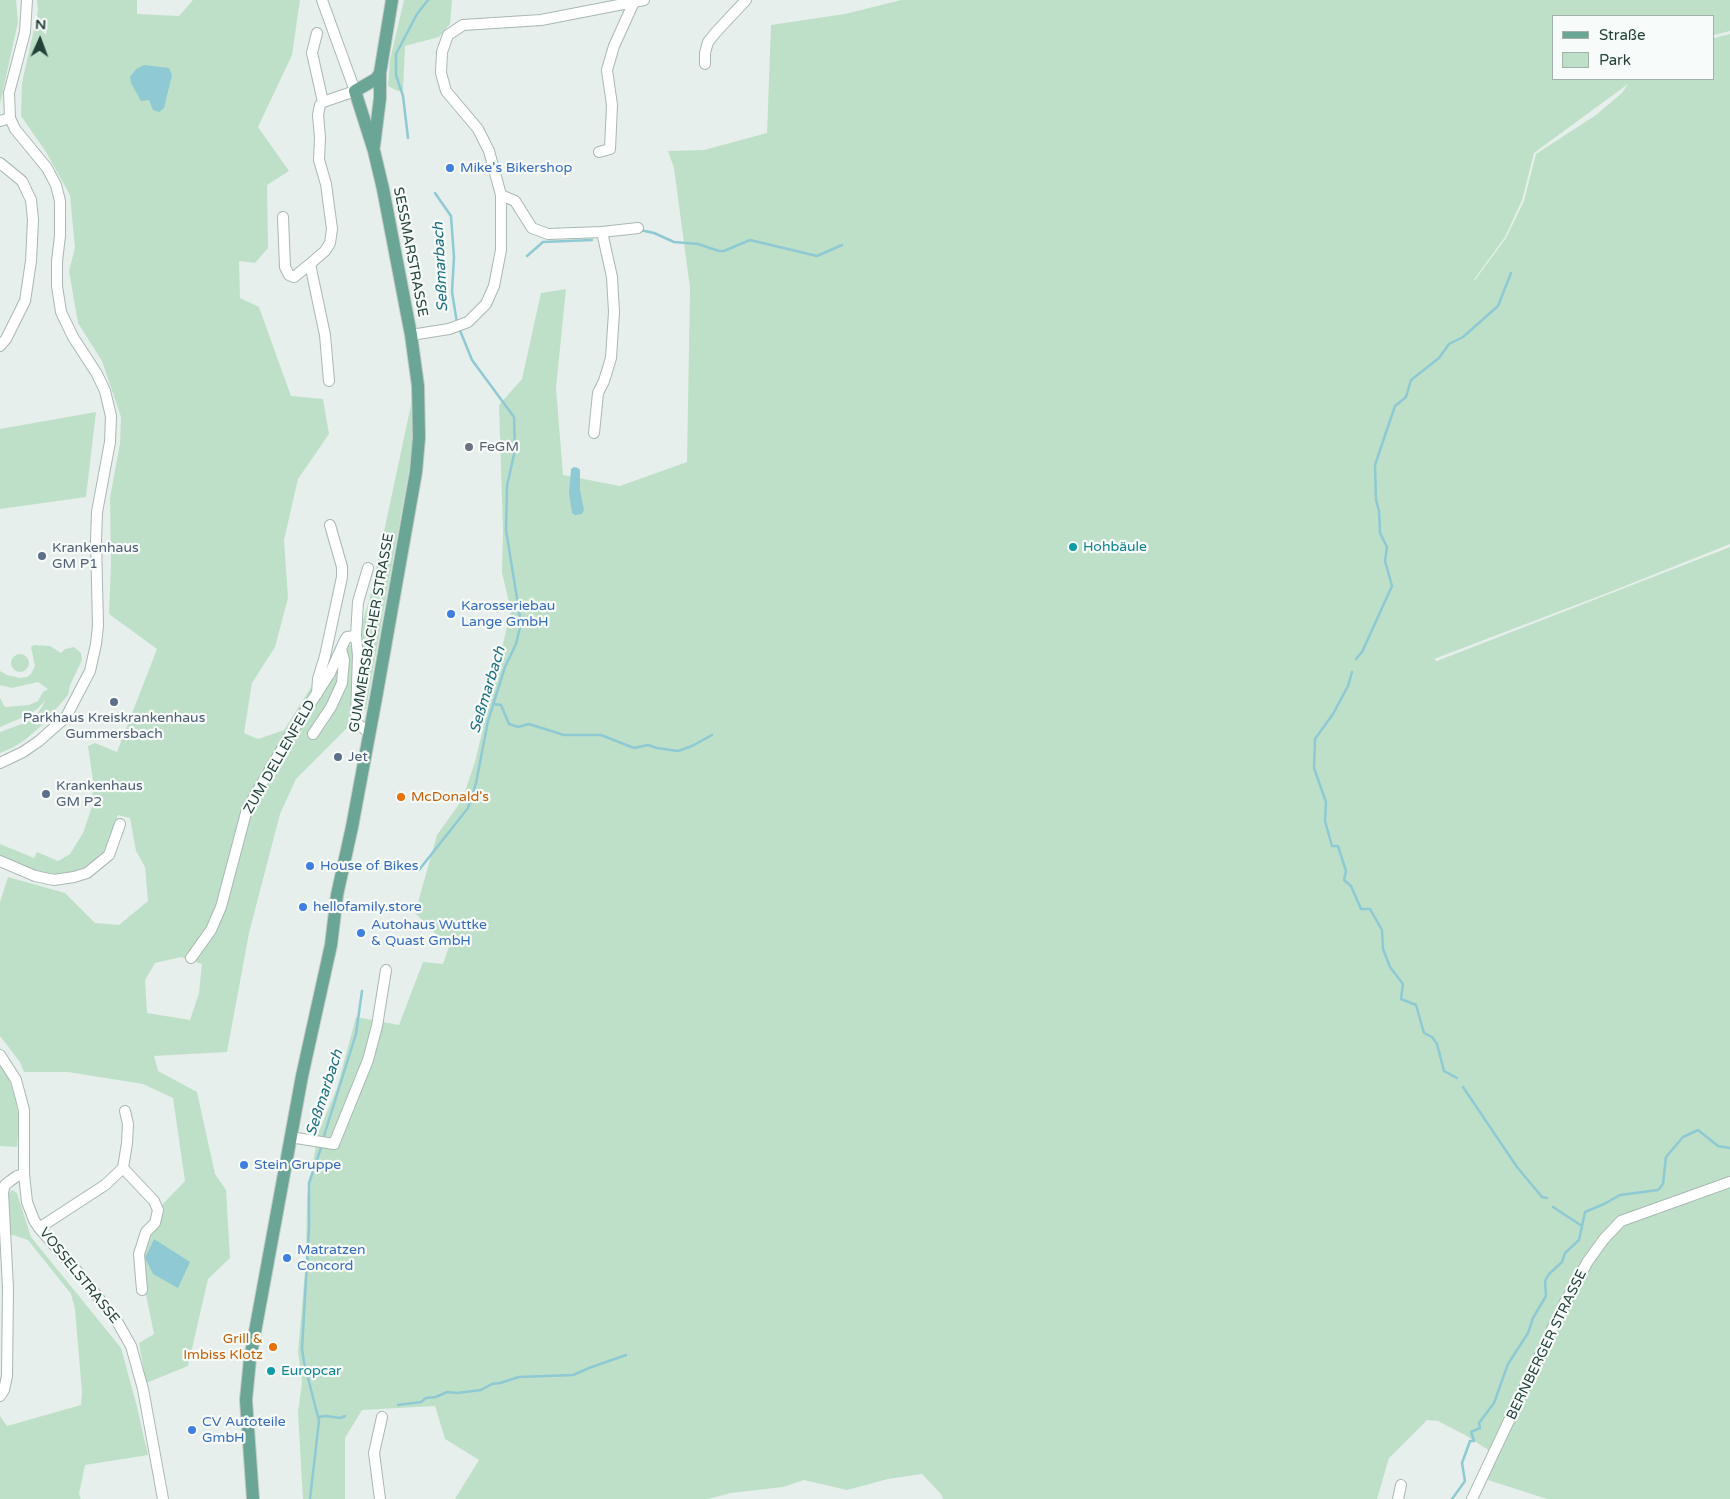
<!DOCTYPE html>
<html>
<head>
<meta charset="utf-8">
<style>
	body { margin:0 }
	#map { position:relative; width:1730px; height:1499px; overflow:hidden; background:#e6efeb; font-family:"Varela Round",sans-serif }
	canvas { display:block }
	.legend { position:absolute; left:1552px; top:15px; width:162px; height:65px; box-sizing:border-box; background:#f7fbf9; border:1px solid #a3b1ad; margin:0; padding:6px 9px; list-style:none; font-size:15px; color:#24423a }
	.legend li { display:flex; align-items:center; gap:10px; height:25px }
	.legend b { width:25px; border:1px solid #a3b1ad }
	.north { position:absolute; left:15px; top:15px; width:50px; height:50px; -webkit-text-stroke:4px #f7fbf9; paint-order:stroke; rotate:2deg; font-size:14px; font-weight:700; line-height:20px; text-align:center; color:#24423a }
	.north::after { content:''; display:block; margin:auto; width:18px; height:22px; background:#24423a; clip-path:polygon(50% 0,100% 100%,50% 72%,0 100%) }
</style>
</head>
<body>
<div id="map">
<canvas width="1730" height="1499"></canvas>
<ul class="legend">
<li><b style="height:6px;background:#6aa596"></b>Straße</li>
<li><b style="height:14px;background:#bfe0c8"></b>Park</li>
</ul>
<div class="north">N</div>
</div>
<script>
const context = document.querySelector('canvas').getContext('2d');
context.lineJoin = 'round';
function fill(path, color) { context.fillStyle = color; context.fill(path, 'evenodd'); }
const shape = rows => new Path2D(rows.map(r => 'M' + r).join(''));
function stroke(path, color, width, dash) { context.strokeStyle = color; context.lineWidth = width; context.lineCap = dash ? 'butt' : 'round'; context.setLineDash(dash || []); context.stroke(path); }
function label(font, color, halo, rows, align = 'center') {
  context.font = font + ' "Varela Round",sans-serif'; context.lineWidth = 4.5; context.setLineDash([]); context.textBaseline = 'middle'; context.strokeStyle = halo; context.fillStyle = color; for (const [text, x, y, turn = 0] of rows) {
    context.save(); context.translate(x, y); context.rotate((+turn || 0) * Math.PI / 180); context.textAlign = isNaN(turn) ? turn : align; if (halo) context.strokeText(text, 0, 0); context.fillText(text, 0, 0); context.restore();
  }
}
fill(shape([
	[0,0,16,0,18,22,0,104],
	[37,0,137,0,137,14,179,16,193,0,300,0,292,55,258,127,289,171,267,185,268,248,255,263,239,261,240,298,259,307,291,396,323,399,329,434,298,479,284,540,288,598,275,647,252,683,244,733,258,739,284,730,336,648,356,644,370,597,411,405,413,449,366,709,296,779,280,814,249,933,227,1052,154,1056,158,1071,197,1092,215,1174,226,1190,230,1258,208,1279,188,1366,146,1383,139,1343,154,1334,145,1290,141,1256,160,1207,185,1181,173,1098,143,1084,68,1072,24,1072,20,1062,0,1036,0,902,8,877,65,893,95,923,119,925,148,901,145,867,136,851,130,818,118,815,109,840,101,858,90,867,68,876,44,876,0,857,0,844,34,858,37,852,58,861,70,854,83,833,92,807,93,781,88,746,95,743,117,752,157,649,109,614,111,565,110,498,120,443,121,417,102,361,78,323,69,271,75,248,70,195,46,152,21,116,22,83,38,11],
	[181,957,202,964,199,993,190,1020,147,1013,145,980,155,963],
	[404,0,452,0,450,24,439,37,405,46,403,91,398,91,388,86,390,60],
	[901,0,1730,0,1730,31,1714,35,1714,16,1554,16,1554,79,1714,79,1714,38,1730,34,1730,544,1610,592,1434,659,1437,661,1730,547,1730,1499,1547,1499,1488,1480,1496,1455,1465,1435,1438,1421,1427,1420,1389,1458,1377,1499,943,1499,941,1494,922,1474,888,1479,847,1490,804,1480,783,1487,731,1493,708,1499,455,1499,479,1460,445,1439,435,1406,362,1410,345,1438,345,1499,303,1499,298,1412,302,1383,298,1352,306,1260,307,1197,318,1134,337,1088,356,1017,399,1025,423,962,443,964,449,947,415,913,437,835,462,800,475,762,511,610,502,573,503,531,499,405,522,379,541,293,566,289,556,388,563,475,620,486,687,462,690,288,674,168,668,151,704,150,767,133,771,25,845,14],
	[1628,84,1622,93,1596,115,1536,154,1524,201,1506,238,1475,280,1473,281,1505,237,1522,200,1534,153],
	[96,412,86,497,0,509,0,429],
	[34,645,50,646,61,653,65,649,74,647,81,653,82,660,70,685,68,695,43,724,25,740,12,748,0,753,0,732,30,721,38,713,46,700,37,709,26,716,0,727,0,698,4,706,6,707,29,705,38,701,43,692,48,689,38,682,12,688,0,685,0,671,7,675,20,678,27,677,31,674,35,666,31,647],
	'11 663a9 9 0 1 1 18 0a9 9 0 1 1-18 0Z',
	[0,1064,9,1079,15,1098,19,1119,17,1147,0,1146],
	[12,1190,17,1193,31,1237,121,1348,136,1403,148,1455,85,1465,79,1494,81,1499,0,1499,0,1416,7,1426,81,1405,82,1393,75,1309,71,1294,28,1240,10,1234,8,1195]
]), '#bfe0c8');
fill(shape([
	[144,65,169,68,172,75,164,108,159,112,153,110,149,100,141,101,131,83,130,77,136,69],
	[574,467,578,468,580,470,580,490,584,510,582,514,575,515,572,513,569,493,571,469],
	[154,1239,190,1262,178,1288,153,1274,145,1258]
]), '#8ec9d4');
stroke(shape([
	[408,138,403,96,396,75,396,54,417,14,428,0],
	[435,193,451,216,454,257,452,292,457,323],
	[640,230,654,233,674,242,698,244,719,251,724,251,750,240,817,256,842,245],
	[527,256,543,242,592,240],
	[1356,659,1362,652,1392,586,1385,561,1387,547,1380,533,1379,511,1376,500,1375,465,1395,406,1406,397,1411,380,1439,358,1449,344,1463,337,1498,306,1511,273],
	[1352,672,1348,686,1333,714,1315,739,1314,768,1326,802,1325,821,1332,846,1338,846,1346,871,1344,880,1351,886,1361,909,1370,909,1382,930,1383,949,1390,967,1403,984,1401,999,1416,1005,1424,1033,1432,1037,1437,1044,1444,1071,1457,1078],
	[493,704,501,705,509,724,518,727,529,724,564,735,601,735,634,748,648,745,657,748,678,751,692,746,712,735],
	[419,870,468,808,476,783,488,721,505,667,516,644,521,623,506,530,507,486,515,450,514,417,472,360,459,328],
	[1463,1087,1517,1167,1542,1197,1547,1198],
	[323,1139,356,1034,362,991],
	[1553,1207,1582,1226],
	[398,1405,421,1402,426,1398,436,1397,447,1392,457,1393,481,1390,492,1384,500,1383,519,1377,573,1375,589,1368,626,1355],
	[318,1417,326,1416,340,1418,345,1416],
	[310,1499,319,1421,304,1362,302,1349,309,1228,309,1183,322,1145],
	[1452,1499,1465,1481,1462,1463,1470,1441,1474,1441,1471,1432,1480,1428,1479,1423,1494,1403,1508,1364,1528,1333,1533,1318,1546,1296,1545,1281,1549,1274,1562,1262,1565,1253,1579,1240,1585,1212,1604,1204,1620,1195,1658,1190,1663,1184,1666,1157,1683,1137,1698,1130,1718,1146,1730,1148]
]), '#8ec9d4', 2.5);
const minor = shape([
	[317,33,312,53,323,102,355,91,322,0],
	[705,64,705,53,708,42,717,31,746,0],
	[323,102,320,105,318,115,320,138,319,160,326,184,332,229,330,243,325,251,310,264,325,335,329,381],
	[0,121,10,118],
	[599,152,610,149,612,105,607,70,614,46,634,2],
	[0,163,22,181,31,200,33,220,31,261,25,301,6,339,0,346],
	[501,195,515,201,532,228,548,234,602,232,638,228],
	[283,217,285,267,289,275,294,277,310,264],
	[411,335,449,329,468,322,486,304,494,286,501,250,501,195,489,151,478,129,446,91,441,73,442,52,448,35,463,25,541,20,644,0],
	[594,433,598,393,604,381,611,358,614,312,612,277,602,232],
	[368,568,358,602,356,636,358,655,356,718,357,723,369,733],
	[317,694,318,679,325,656,342,577,342,567,330,525],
	[313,734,331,707,342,683,344,660,341,649],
	[0,763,23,752,39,741,66,717,90,671,96,644,98,626,96,540,97,512,110,442,111,416,105,391,97,374,73,337,61,312,57,286,57,261,60,236,60,201,56,185,47,168,15,129,10,118,9,93,25,32,27,0],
	[0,861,35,876,54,880,74,877,87,873,109,855,120,824],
	[191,958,211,930,221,907,247,809,290,735,330,673,345,640,347,637,356,636],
	[0,1055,16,1080,24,1110,24,1174,27,1202,34,1220,39,1228,84,1279,118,1323,131,1346,143,1389,163,1499],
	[290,1137,334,1144,368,1060,377,1026,386,970],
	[123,1168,127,1143,128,1124,125,1111],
	[39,1228,105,1185,123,1168,154,1201,158,1210,155,1223,146,1232,139,1254,142,1290],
	[0,1396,4,1390,7,1376,8,1288,3,1192,5,1185,10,1181,17,1176,24,1174],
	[380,1499,374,1453,382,1417],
	[1398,1499,1401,1485],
	[1472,1499,1564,1304,1588,1261,1604,1239,1621,1221,1730,1182]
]);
const major = shape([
	[374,146,380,98,380,73],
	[253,1499,246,1400,250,1359,302,1076,331,945,337,895,352,827,376,698,416,472,419,438,418,386,411,335,383,189,374,151,355,91,376,79,380,73,392,0]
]);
stroke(minor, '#a8b8b2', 12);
stroke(major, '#c2cac8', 14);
stroke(minor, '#fff', 10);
stroke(major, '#6aa596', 12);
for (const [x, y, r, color] of [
	[450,168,5,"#3f7fe0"],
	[469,447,5,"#6b7280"],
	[1073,547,5,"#0f9aa8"],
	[42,556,5,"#5c6f8a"],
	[451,614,5,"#3f7fe0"],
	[114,702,5,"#5c6f8a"],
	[338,757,5,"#5c6f8a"],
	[46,794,5,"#5c6f8a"],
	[401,797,5,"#e8710a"],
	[310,866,5,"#3f7fe0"],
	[303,907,5,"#3f7fe0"],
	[361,933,5,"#3f7fe0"],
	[244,1165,5,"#3f7fe0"],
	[287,1258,5,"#3f7fe0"],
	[273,1347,5,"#e8710a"],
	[271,1371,5,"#0f9aa8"],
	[192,1430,5,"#3f7fe0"]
]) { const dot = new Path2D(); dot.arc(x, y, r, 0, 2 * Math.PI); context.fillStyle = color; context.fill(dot); stroke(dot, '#f7fbf9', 2); }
label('14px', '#366cbe', '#f7fbf9', [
	["Mike's Bikershop",460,168],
	["Karosseriebau",461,606],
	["Lange GmbH",461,622],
	["House of Bikes",320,866],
	["hellofamily.store",313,907],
	["Autohaus Wuttke",371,925],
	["& Quast GmbH",371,941],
	["Stein Gruppe",254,1165],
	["Matratzen",297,1250],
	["Concord",297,1266],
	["CV Autoteile",202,1422],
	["GmbH",202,1438]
], 'left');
label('14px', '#24423a', '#f7fbf9', [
	["SESSMARSTRASSE",410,252,79],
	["GUMMERSBACHER STRASSE",372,633,-80],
	["ZUM DELLENFELD",280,757,-60],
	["VOSSELSTRASSE",79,1276,51],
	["BERNBERGER STRASSE",1547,1345,-64]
]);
label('14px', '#5b616d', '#f7fbf9', [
	["FeGM",479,447]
], 'left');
label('14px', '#0d838f', '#f7fbf9', [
	["Hohbäule",1083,547],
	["Europcar",281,1371]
], 'left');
label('14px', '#4e5e75', '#f7fbf9', [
	["Krankenhaus",52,548],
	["GM P1",52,564],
	["Parkhaus Kreiskrankenhaus",114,718,"center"],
	["Gummersbach",114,734,"center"],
	["Jet",348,757],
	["Krankenhaus",56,786],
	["GM P2",56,802]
], 'left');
label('14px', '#c56008', '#f7fbf9', [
	["McDonald's",411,797],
	["Grill &",263,1339,"right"],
	["Imbiss Klotz",263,1355,"right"]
], 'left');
label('italic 15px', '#1c6f80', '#f7fbf9', [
	["Seßmarbach",441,267,-93],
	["Seßmarbach",488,690,-73],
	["Seßmarbach",325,1093,-72]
]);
</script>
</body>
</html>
